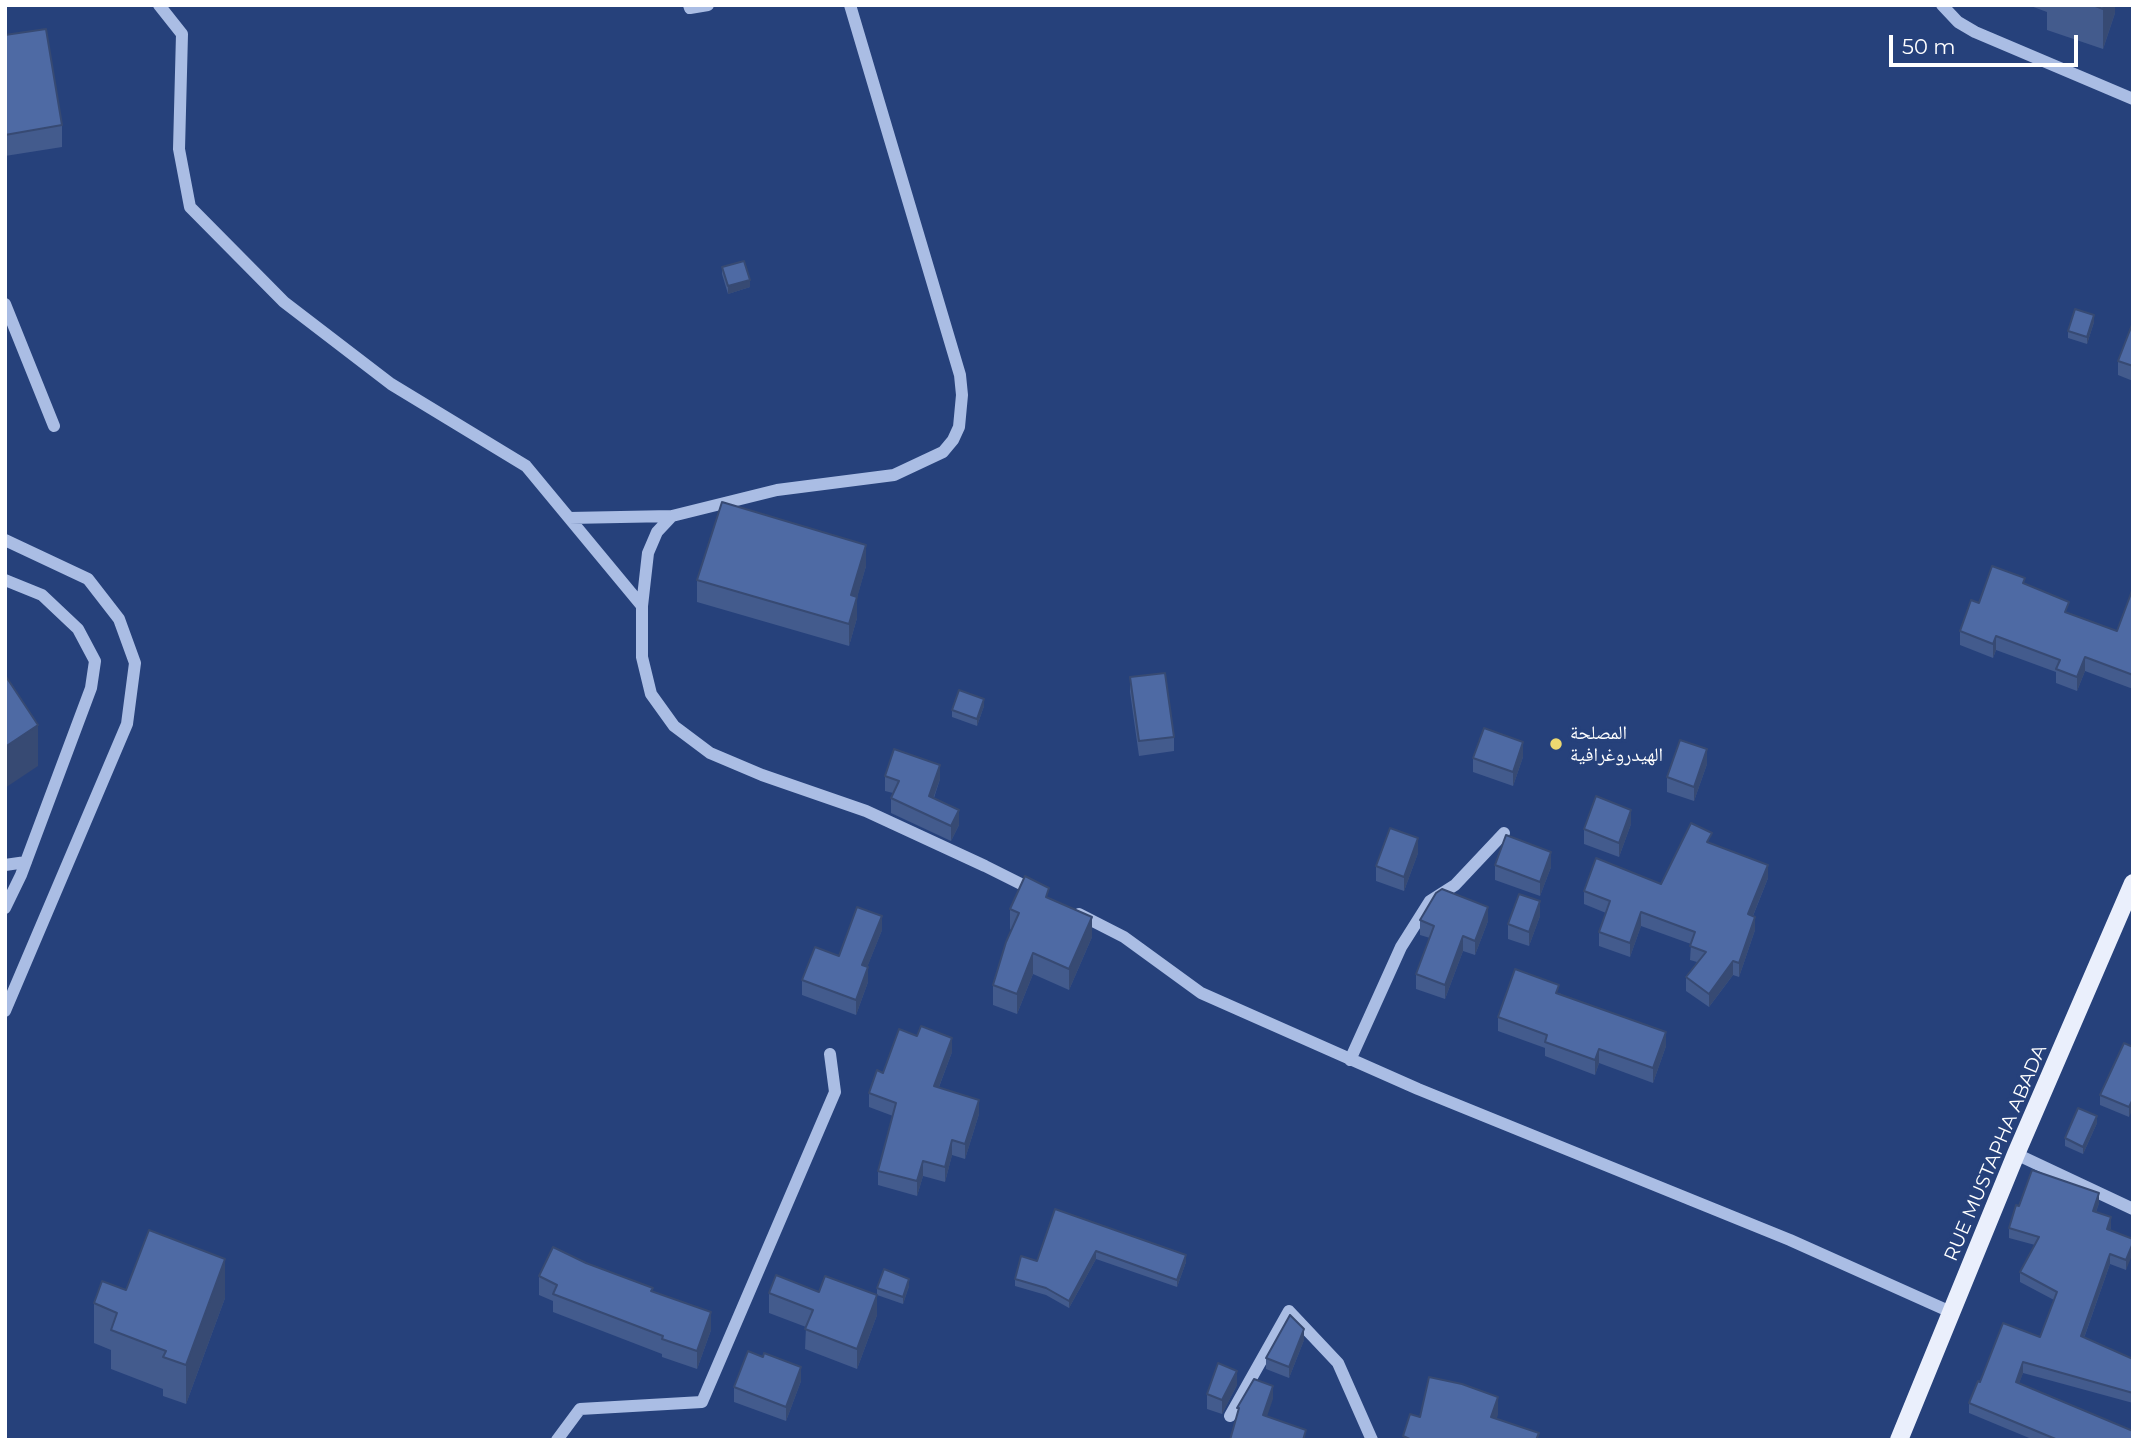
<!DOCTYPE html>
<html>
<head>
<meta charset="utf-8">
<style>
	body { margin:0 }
	#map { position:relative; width:2138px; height:1445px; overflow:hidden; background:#26417b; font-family:Montserrat,sans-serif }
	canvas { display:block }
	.frame { position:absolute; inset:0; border:7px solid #fff; pointer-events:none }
	.scale { position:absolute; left:1889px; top:35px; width:189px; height:32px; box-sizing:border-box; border:4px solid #fff; border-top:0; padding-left:9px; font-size:21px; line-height:24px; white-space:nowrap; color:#fff; -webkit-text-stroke:5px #26417b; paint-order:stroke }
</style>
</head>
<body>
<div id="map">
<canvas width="2138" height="1445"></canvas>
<div class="frame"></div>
<div class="scale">50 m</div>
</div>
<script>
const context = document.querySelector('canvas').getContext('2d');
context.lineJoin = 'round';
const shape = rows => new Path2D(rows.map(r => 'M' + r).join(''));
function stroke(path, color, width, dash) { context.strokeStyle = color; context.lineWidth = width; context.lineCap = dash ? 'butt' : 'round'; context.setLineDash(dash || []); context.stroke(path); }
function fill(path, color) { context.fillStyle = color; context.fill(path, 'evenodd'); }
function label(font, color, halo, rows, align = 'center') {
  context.font = font + ' Montserrat,"Noto Naskh Arabic",sans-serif'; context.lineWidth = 7; context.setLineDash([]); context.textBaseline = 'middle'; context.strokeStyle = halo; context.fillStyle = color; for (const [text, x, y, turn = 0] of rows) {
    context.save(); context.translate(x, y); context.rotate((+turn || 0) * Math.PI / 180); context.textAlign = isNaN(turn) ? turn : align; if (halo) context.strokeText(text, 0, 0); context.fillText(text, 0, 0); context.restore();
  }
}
stroke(shape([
	[159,5,182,34,179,149,190,207,284,302,391,384,526,466,642,606],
	[689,5,690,8,708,5],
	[850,5,960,375,962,395,959,427,953,440,943,452,894,475,777,490,672,516,657,532,648,553,642,606,642,657,651,694,674,726,710,753,762,775,866,811,985,866,1035,891],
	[1942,5,1958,22,1975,32,2133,99],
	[5,304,54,426],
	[569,518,672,516],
	[5,540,88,579,119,619,135,663,127,724,5,1011],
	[5,580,42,595,78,629,95,661,91,688,21,875,5,908],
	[5,865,26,862],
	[1079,914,1124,937,1201,993,1418,1089,1790,1240,1953,1313],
	[1350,1060,1401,947,1430,901,1455,885,1504,833],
	[2016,1154,2133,1209],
	[1230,1416,1289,1311,1338,1363,1372,1440],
	[557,1440,580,1409,702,1402,835,1092,830,1054]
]), '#aabde4', 12);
stroke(shape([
	[1899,1440,2016,1154,2133,883]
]), '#eaeffc', 18);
fill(shape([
	[2028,5,2115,5,2115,13,2103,49,2047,30,2047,12],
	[5,35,62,125,62,147,5,156],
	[722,267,750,287,728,294,722,274],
	[2094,322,2087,344,2068,338,2068,331],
	[2133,322,2133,381,2118,375,2118,361],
	[866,566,857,597,857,618,849,646,697,602,697,580],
	[2025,584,2069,614,2117,631,2133,588,2133,689,2085,671,2077,691,2056,683,2056,672,1996,650,1993,658,1960,645,1960,631,1979,603],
	[1130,677,1174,737,1174,751,1139,756,1130,692],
	[984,706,977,726,952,717,952,710],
	[1523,757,1513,786,1473,772,1473,758],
	[1707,764,1694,801,1667,792,1667,777],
	[885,776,940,779,934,798,959,825,951,841,891,813,891,798,893,793,885,791],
	[1631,824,1619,857,1584,844,1584,829],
	[1712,843,1768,878,1753,916,1755,930,1739,977,1733,975,1709,1007,1686,991,1686,977,1697,962,1690,960,1691,944,1641,926,1630,957,1599,946,1599,932,1606,913,1584,904,1584,891,1661,884],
	[1418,853,1404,891,1376,881,1376,866],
	[1495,865,1551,867,1540,896,1495,880],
	[1049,899,1092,937,1069,990,1033,974,1017,1014,993,1005,993,985,1011,930,1010,929,1010,909],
	[1540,916,1529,946,1508,939,1508,924],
	[1420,920,1488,921,1475,955,1463,951,1445,999,1416,989,1416,974,1430,938,1420,935],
	[882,930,867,967,868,982,856,1015,802,995,802,980],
	[1559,993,1666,1046,1653,1083,1599,1063,1595,1075,1545,1056,1545,1048,1498,1031,1498,1017],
	[2133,1047,2129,1117,2100,1105,2100,1095],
	[952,1052,939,1087,979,1114,965,1159,952,1155,945,1182,923,1176,917,1196,878,1185,878,1171,893,1116,869,1107,869,1093],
	[2097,1123,2083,1154,2065,1146,2065,1138],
	[2099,1203,2096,1212,2111,1227,2110,1230,2133,1239,2126,1270,2110,1264,2084,1338,2133,1359,2133,1403,2023,1373,2019,1383,2133,1440,2034,1440,1969,1413,1969,1403,1980,1382,2040,1337,2054,1300,2020,1282,2020,1272,2035,1245,2009,1238,2009,1228,2019,1206],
	[1055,1209,1186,1262,1177,1287,1096,1259,1069,1308,1046,1295,1015,1286,1015,1279,1037,1261],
	[586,1263,653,1291,711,1330,697,1369,662,1357,662,1354,553,1312,553,1301,539,1295,539,1276],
	[909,1286,903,1304,877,1295,877,1315,857,1369,805,1349,806,1327,769,1313,769,1293,819,1292,877,1295,877,1288],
	[126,1290,225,1298,186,1404,163,1396,163,1389,111,1369,111,1350,94,1343,94,1303],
	[1304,1340,1289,1378,1266,1369,1266,1358],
	[801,1381,786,1421,734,1402,734,1387],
	[1237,1385,1222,1414,1207,1409,1207,1394]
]), '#435b8d');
fill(shape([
	[2104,5,2115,5,2115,13,2103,49,2103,9],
	[750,280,750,287,728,294,728,286],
	[2094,315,2094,322,2087,344,2087,337],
	[866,545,866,566,857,598,857,597,857,618,849,646,849,624,851,595],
	[1996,636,1996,650,1993,658,1993,644],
	[2085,657,2085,671,2077,691,2077,677],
	[984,699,984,706,977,726,977,719],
	[38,725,38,766,5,788,5,747],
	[1523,742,1523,757,1513,786,1513,772],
	[1707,749,1707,764,1694,801,1694,787],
	[940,765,940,779,929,810,929,796],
	[959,810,959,825,951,841,951,826],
	[1631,810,1631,824,1619,857,1619,843],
	[1418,838,1418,853,1404,891,1404,877],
	[1551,852,1551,867,1540,896,1540,882],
	[1768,865,1768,878,1748,928,1748,914],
	[1540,901,1540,916,1529,946,1529,932],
	[1488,907,1488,921,1475,955,1475,941],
	[1641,912,1641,926,1630,957,1630,943],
	[882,916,882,930,862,980,862,965],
	[1092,917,1092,937,1069,990,1069,969],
	[1755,917,1755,930,1739,977,1739,963],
	[1463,936,1463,951,1445,999,1445,985],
	[1033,953,1033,974,1017,1014,1017,994],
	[1733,961,1733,975,1709,1007,1709,994],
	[868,967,868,982,856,1015,856,1000],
	[1666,1032,1666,1046,1653,1083,1653,1068],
	[952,1038,952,1052,934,1100,934,1086],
	[1599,1049,1599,1063,1595,1075,1595,1060],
	[2133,1099,2133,1109,2129,1117,2129,1107],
	[979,1100,979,1114,965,1159,965,1144],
	[2097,1116,2097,1123,2083,1154,2083,1147],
	[952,1140,952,1155,945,1182,945,1167],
	[923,1161,923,1176,917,1196,917,1181],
	[2099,1193,2099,1203,2093,1221,2093,1211],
	[2111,1217,2111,1227,2107,1239,2107,1229],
	[2133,1243,2133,1253,2126,1270,2126,1260],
	[1096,1251,1096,1259,1069,1308,1069,1301],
	[2110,1254,2110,1264,2081,1346,2081,1336],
	[1186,1255,1186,1262,1177,1287,1177,1280],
	[225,1259,225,1298,186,1404,186,1365],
	[909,1279,909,1286,903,1304,903,1297],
	[877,1295,877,1315,857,1369,857,1349],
	[711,1312,711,1330,697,1369,697,1351],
	[1304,1329,1304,1340,1289,1378,1289,1367],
	[2023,1362,2023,1373,2016,1392,2016,1382],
	[801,1367,801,1381,786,1421,786,1407],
	[1237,1371,1237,1385,1222,1414,1222,1400],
	[1273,1386,1273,1399,1263,1428,1263,1415],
	[1498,1397,1498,1415,1491,1435,1491,1417]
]), '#374a73');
const building = shape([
	[2093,5,2104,5,2103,9,2093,5],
	[46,29,62,125,5,135,5,35,46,29],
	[744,261,750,280,728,286,722,267,744,261],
	[2075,309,2094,315,2087,337,2068,331,2075,309],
	[2133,322,2133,366,2118,361,2133,322],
	[722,502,866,545,851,595,857,597,849,624,697,580,722,502],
	[1992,566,2025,578,2023,583,2069,602,2065,612,2117,631,2133,588,2133,675,2085,657,2077,677,2056,669,2060,660,1996,636,1993,644,1960,631,1971,600,1979,603,1992,566],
	[1165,673,1174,737,1139,741,1130,677,1165,673],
	[5,675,38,725,5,747,5,675],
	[959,690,984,699,977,719,952,710,959,690],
	[1484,728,1523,742,1513,772,1473,758,1484,728],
	[1680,740,1707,749,1694,787,1667,777,1680,740],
	[894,749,940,765,929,796,959,810,951,826,891,798,899,781,885,776,894,749],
	[1596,796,1631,810,1619,843,1584,829,1596,796],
	[1691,823,1712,833,1707,842,1768,865,1748,914,1755,917,1739,963,1733,961,1709,994,1686,977,1706,952,1690,946,1695,932,1641,912,1630,943,1599,932,1610,901,1584,891,1596,858,1661,884,1691,823],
	[1390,828,1418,838,1404,877,1376,866,1390,828],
	[1506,835,1551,852,1540,882,1495,865,1506,835],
	[1025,876,1049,888,1046,897,1092,917,1069,969,1033,953,1017,994,993,985,1006,942,1019,913,1010,909,1025,876],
	[1442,889,1488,907,1475,941,1463,936,1445,985,1416,974,1434,926,1420,920,1436,893,1442,889],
	[1519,894,1540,901,1529,932,1508,924,1519,894],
	[857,907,882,916,862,965,868,967,856,1000,802,980,815,947,839,956,857,907],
	[1515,969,1559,985,1556,993,1666,1032,1653,1068,1599,1049,1595,1060,1545,1042,1547,1035,1498,1017,1515,969],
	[921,1026,952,1038,934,1086,979,1100,965,1144,952,1140,945,1167,923,1161,917,1181,878,1171,896,1103,869,1093,877,1070,883,1073,899,1029,917,1036,921,1026],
	[2124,1043,2133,1047,2133,1099,2129,1107,2100,1095,2124,1043],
	[2078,1108,2097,1116,2083,1147,2065,1138,2078,1108],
	[2032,1170,2099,1193,2093,1211,2111,1217,2107,1229,2133,1239,2133,1243,2126,1260,2110,1254,2081,1336,2133,1359,2133,1393,2023,1362,2016,1382,2133,1431,2133,1440,2058,1440,1969,1403,1978,1381,1980,1382,2003,1323,2040,1337,2057,1292,2020,1272,2039,1237,2009,1228,2016,1205,2019,1206,2032,1170],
	[1055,1209,1186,1255,1177,1280,1096,1251,1069,1301,1046,1288,1015,1279,1021,1256,1037,1261,1055,1209],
	[149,1230,225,1259,186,1365,163,1357,166,1351,111,1330,117,1313,94,1303,102,1281,126,1290,149,1230],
	[553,1247,586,1263,653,1288,651,1291,711,1312,697,1351,662,1339,663,1336,553,1294,557,1285,539,1276,553,1247],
	[884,1269,909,1279,903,1297,877,1288,884,1269],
	[776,1275,819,1292,825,1276,877,1295,857,1349,805,1329,813,1310,769,1293,776,1275],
	[1290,1315,1304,1329,1289,1367,1266,1358,1290,1315],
	[748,1351,763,1357,764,1353,801,1367,786,1407,734,1387,748,1351],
	[1218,1363,1237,1371,1222,1400,1207,1394,1218,1363],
	[1429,1377,1462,1384,1498,1397,1491,1417,1539,1433,1536,1440,1412,1440,1403,1436,1410,1414,1420,1417,1429,1377],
	[1254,1379,1273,1386,1263,1415,1306,1430,1303,1440,1230,1440,1239,1408,1237,1408,1254,1379]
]);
fill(building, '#4e6aa4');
stroke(building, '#374a73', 2);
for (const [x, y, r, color] of [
	[1556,744,7,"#edd870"]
]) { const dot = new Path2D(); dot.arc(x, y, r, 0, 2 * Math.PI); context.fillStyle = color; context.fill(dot); stroke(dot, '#26417b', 2.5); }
label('19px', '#fff', '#26417b', [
	["المصلحة",1570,733],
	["الهيدروغرافية",1570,755]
], 'left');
label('19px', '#fff', '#26417b', [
	["RUE MUSTAPHA ABADA",1996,1153,-67]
]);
</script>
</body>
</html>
